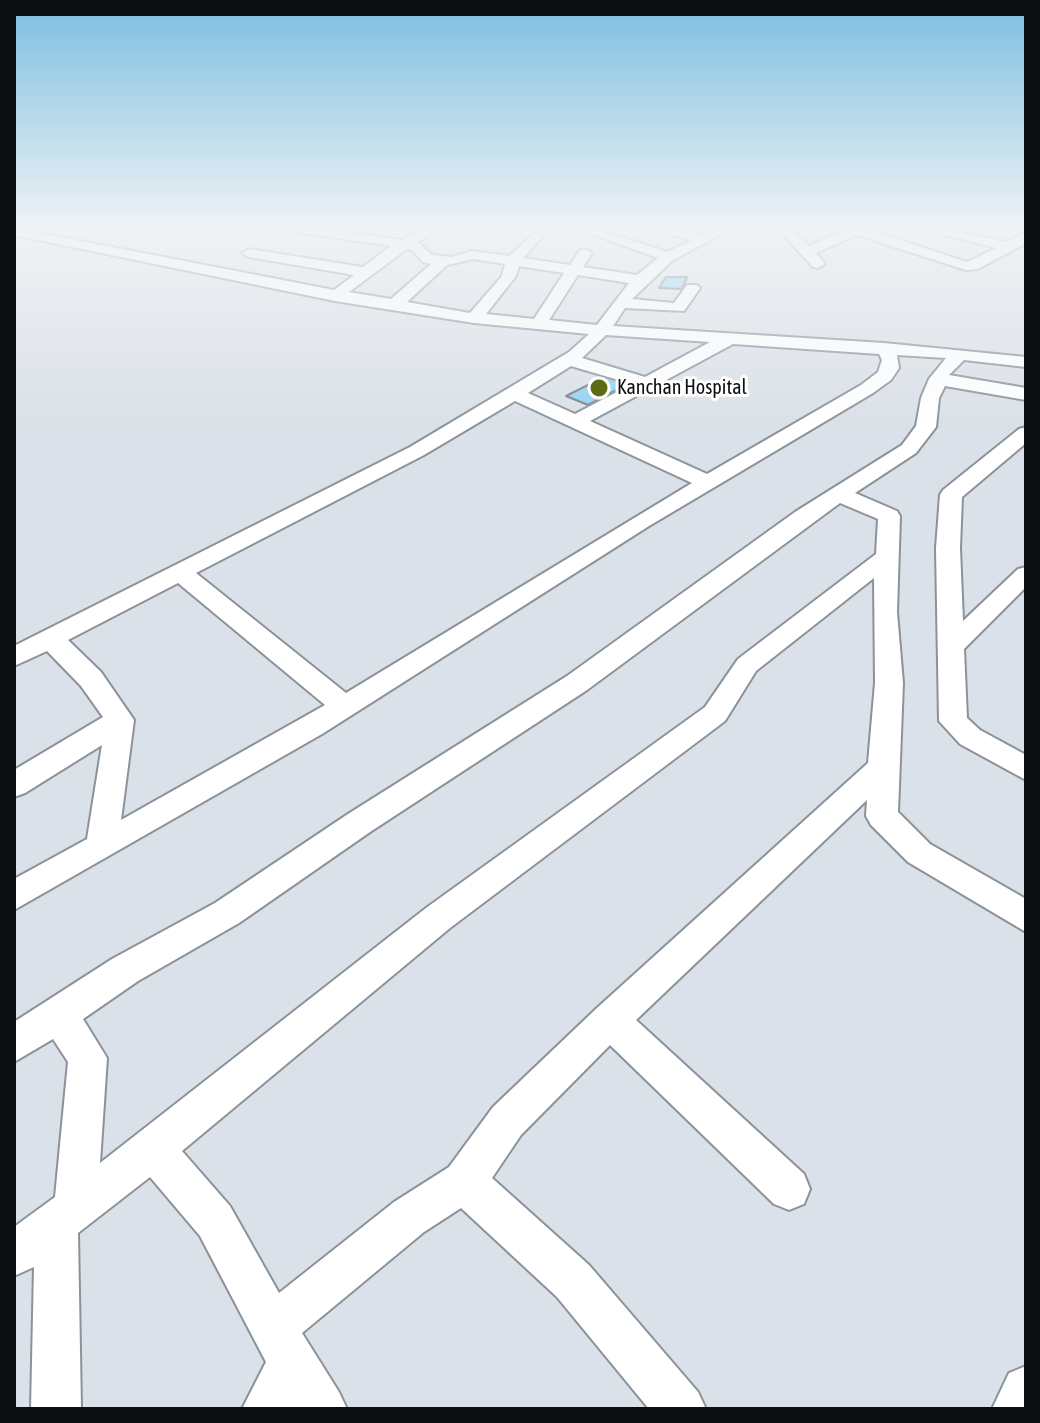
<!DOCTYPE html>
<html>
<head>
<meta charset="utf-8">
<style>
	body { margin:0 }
	#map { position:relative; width:1040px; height:1423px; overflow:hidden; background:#dbe1e8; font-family:"Asap Condensed",sans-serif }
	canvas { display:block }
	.frame { position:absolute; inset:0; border:16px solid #0c0e10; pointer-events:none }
</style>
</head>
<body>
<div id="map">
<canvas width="1040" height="1423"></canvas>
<div class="frame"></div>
</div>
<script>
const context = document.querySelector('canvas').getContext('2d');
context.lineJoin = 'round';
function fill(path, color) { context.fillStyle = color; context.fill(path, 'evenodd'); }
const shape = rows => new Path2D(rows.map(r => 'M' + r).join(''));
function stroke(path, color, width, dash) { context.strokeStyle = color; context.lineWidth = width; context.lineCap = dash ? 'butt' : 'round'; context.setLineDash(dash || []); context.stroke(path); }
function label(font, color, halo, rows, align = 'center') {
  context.font = font + ' "Asap Condensed",sans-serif'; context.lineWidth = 6; context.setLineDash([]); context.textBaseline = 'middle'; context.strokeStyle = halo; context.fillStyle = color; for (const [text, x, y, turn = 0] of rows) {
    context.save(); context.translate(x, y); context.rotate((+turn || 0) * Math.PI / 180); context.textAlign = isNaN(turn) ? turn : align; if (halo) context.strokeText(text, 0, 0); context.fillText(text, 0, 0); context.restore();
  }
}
const building = shape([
	[666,277,687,277,682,289,659,288,666,277],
	[608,375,630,383,588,405,566,396,608,375]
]);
fill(building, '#8dd2f1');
stroke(building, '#757e82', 2);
const minor = shape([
	[14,228,334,290,354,275,249,257,242,253,249,249,363,267,391,246,296,232,289,228,321,228,402,240,424,228,439,228,418,242,432,255,452,257,472,251,509,256,535,233,542,237,523,258,570,265,580,250,585,249,592,253,583,267,637,275,658,258,575,228,593,228,667,252,692,240,658,231,657,228,677,228,703,235,717,228,733,228,673,260,632,299,674,303,687,285,697,285,700,288,684,311,625,308,613,326,884,343,1026,357,1026,367,964,360,949,375,1026,388,1026,400,945,386,939,398,936,427,916,453,855,493,897,511,900,516,897,612,903,683,898,812,930,844,1026,899,1026,932,908,862,871,825,866,816,867,800,636,1020,804,1174,810,1189,804,1204,789,1210,774,1204,610,1045,521,1135,492,1178,589,1265,698,1392,706,1409,649,1409,557,1297,461,1208,424,1232,302,1333,339,1392,347,1409,242,1409,266,1362,200,1236,150,1177,78,1233,81,1409,31,1409,34,1267,14,1276,14,1227,55,1197,68,1062,53,1039,14,1062,14,1022,112,959,215,903,348,814,567,676,795,512,902,445,916,426,921,398,929,379,946,358,897,355,899,368,891,380,873,393,649,526,322,734,14,910,14,879,87,839,102,745,25,793,14,797,14,770,103,717,81,686,47,651,14,666,14,646,410,447,569,352,589,334,474,323,335,301,14,235,14,228],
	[407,249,412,250,423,262,431,264,391,299,349,292,407,249],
	[473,259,505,264,502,276,470,313,407,302,447,265,473,259],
	[519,266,564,273,534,319,486,314,516,276,519,266],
	[578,275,629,283,597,325,549,320,578,275],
	[606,335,710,342,645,377,582,358,606,335],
	[733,344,879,354,882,360,878,372,861,385,707,474,590,421,733,344],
	[571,366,632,384,575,414,528,393,571,366],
	[515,401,692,483,346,693,196,573,424,455,515,401],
	[840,503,878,519,876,554,738,659,705,707,426,908,100,1163,107,1058,83,1019,138,981,239,923,370,832,587,690,840,503],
	[874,578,875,683,868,763,597,1008,493,1107,449,1167,394,1202,279,1293,230,1206,182,1151,450,928,725,721,756,671,874,578],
	[178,583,325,705,121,820,134,720,101,672,68,640,178,583],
	[777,228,791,228,809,246,845,230,844,228,863,228,967,262,996,248,942,234,942,228,1006,242,1026,233,1026,243,978,269,966,270,857,235,816,253,825,264,818,268,813,267,777,228],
	[1026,427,1026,443,962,497,960,548,963,621,1018,569,1026,567,1026,587,964,649,967,718,980,730,1026,755,1026,780,960,744,939,721,936,548,940,495,943,490,1019,429,1026,427],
	[1026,1366,1026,1409,992,1409,1009,1373,1026,1366]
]);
stroke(minor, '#8c9299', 4);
fill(minor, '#fff');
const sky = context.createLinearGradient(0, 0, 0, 427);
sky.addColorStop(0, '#7cbee0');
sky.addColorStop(0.53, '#eff2f5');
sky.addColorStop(1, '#eff2f500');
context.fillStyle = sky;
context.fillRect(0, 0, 1040, 427);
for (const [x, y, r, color] of [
	[599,388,10,"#5d6b14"]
]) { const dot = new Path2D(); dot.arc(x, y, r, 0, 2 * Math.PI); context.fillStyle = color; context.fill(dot); stroke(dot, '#fff', 3); }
label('20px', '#0c0e10', '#fff', [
	["Kanchan Hospital",617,388]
], 'left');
</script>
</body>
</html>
